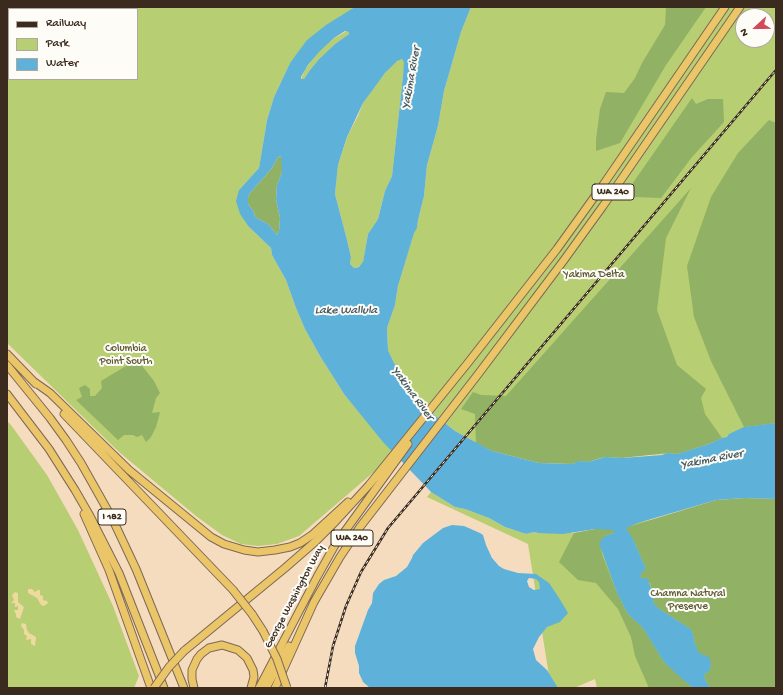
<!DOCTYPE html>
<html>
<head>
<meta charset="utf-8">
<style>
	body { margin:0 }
	#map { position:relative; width:783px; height:695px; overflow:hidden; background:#f5dcbf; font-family:"Gochi Hand",sans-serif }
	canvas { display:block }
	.frame { position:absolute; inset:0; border:8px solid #3b2a1e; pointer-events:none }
	.legend { position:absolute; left:8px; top:8px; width:130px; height:72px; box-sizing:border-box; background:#fdfcf7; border:1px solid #afa8a0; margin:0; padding:5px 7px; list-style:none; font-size:12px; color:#3b2a1e }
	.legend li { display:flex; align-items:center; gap:8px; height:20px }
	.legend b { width:20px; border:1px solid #afa8a0 }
	.north { position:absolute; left:735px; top:8px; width:40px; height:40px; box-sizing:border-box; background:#fdfcf7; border:1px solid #afa8a0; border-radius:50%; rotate:248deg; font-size:11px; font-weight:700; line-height:16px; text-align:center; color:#3b2a1e }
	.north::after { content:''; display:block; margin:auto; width:14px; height:18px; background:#d1495b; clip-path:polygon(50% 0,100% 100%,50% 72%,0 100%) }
</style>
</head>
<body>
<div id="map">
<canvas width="783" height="695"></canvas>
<div class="frame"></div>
<ul class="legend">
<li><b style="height:5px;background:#3b2a1e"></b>Railway</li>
<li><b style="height:11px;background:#b7ce72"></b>Park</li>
<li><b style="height:11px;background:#5eb2da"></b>Water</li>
</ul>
<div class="north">N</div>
</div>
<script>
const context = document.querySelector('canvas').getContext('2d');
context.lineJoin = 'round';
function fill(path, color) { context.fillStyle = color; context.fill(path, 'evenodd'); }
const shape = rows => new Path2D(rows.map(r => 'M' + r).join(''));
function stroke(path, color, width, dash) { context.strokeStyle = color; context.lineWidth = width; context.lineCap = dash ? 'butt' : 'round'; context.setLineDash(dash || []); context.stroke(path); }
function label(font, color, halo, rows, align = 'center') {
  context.font = font + ' "Gochi Hand",sans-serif'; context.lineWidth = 4; context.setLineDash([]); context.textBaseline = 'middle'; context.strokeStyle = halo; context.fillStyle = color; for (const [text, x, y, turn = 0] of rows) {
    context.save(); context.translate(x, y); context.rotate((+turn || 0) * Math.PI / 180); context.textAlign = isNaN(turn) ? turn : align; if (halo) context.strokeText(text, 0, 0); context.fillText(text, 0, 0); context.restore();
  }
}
fill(shape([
	[7,7,355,7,290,63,274,97,267,120,259,168,239,190,249,227,271,248,272,255,286,280,296,308,305,329,320,356,344,394,392,450,375,471,299,536,277,544,258,546,241,544,222,535,196,516,119,452,7,343],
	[9,9,137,9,137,79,9,79],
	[471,7,776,7,776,423,727,437,683,453,599,458,588,462,567,463,492,451,455,431,423,406,394,363,388,350,387,328,395,305,398,286,414,232,417,228,418,220,424,196,427,165,438,126,444,91,461,32],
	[743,16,767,16,767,40,743,40],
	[347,31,349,32,349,34,335,44,319,59,310,70,304,79,301,79,305,70,317,53,333,39],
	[402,59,404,60,404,66,403,76,392,176,385,191,378,219,368,234,363,263,361,266,354,268,350,264,351,257,347,240,335,194,338,165,348,135,358,116,363,103,379,80,394,63,398,60],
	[7,421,11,425,47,475,78,530,113,606,139,676,134,688,7,688],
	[431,492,455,507,465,509,489,518,505,527,526,534,534,532,538,533,574,533,776,499,776,688,597,688,595,679,574,688,551,688,528,544,427,497]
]), '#b7ce72');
fill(shape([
	[666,7,706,7,666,65,620,143,596,151,596,140,600,109,606,92,624,93,635,78,642,63,665,25],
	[692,98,696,104,708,99,723,99,724,122,692,157,661,198,634,197,628,190],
	[769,120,776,123,776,423,744,427,711,361,694,317,687,266,711,197,738,153],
	[282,156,282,172,277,185,276,199,280,218,279,231,277,235,268,224,255,217,254,212,248,204,248,197,250,193,272,168,278,157],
	[691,188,666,238,657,310,677,365,706,389,701,398,705,414,722,438,709,444,677,454,667,453,622,458,604,457,588,462,580,461,572,464,539,463,492,451,476,443,475,414,461,409,473,392,481,395,506,396],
	[139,362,154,381,160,393,156,398,152,413,160,412,156,427,151,437,146,442,142,435,137,437,133,435,124,435,118,440,76,400,82,397,79,388,85,385,90,389,90,396,95,396,102,388,101,381,131,363],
	[745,498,776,499,776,688,711,688,706,682,704,674,709,672,711,665,699,654,695,644,692,630,661,610,654,604,653,599,659,597,652,590,650,583,640,578,642,572,646,569,633,539,628,533,614,530,614,533,605,536,601,547,602,554,617,593,628,614,643,628,664,662,693,688,649,688,635,656,631,637,618,609,596,583,578,580,559,562,574,533,595,529,631,526,716,500]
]), '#91b164');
fill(shape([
	[28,589,32,589,35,592,38,590,40,590,40,595,43,596,43,600,47,601,48,603,44,606,41,605,37,598,28,593],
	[15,592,18,593,18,602,24,607,20,619,16,617,16,614,14,611,15,610,18,610,18,606,15,607,15,603,11,603,14,600,12,595],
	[22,623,26,624,27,630,29,633,36,637,35,646,31,644,31,639,26,640,27,636,24,634,24,630,21,626]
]), '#eeda9e');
fill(shape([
	[355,7,471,7,461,32,444,91,438,126,427,165,424,196,418,220,417,228,414,233,398,286,395,305,387,328,388,350,394,363,423,406,455,431,492,451,539,463,572,464,579,461,588,462,605,457,622,458,662,455,667,453,677,454,709,444,722,438,727,437,729,434,744,427,776,423,776,499,745,498,716,500,638,523,626,528,633,539,646,569,642,572,640,578,647,578,652,590,659,597,653,599,654,604,661,610,692,630,695,644,699,653,709,657,711,665,709,672,704,674,706,682,711,688,693,688,680,677,664,662,643,628,628,614,617,593,599,543,605,536,614,533,614,530,595,529,563,534,538,533,534,532,526,534,505,527,489,518,465,509,455,507,431,492,383,442,344,394,320,356,305,329,296,308,286,280,272,255,271,248,249,227,240,214,236,201,239,190,259,168,267,120,274,97,290,63,307,40,326,25],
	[345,31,349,32,349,34,335,44,319,59,310,70,304,79,301,79,301,77,308,65,319,52,334,38],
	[402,59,404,62,403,76,392,176,385,191,378,219,368,234,363,262,359,267,354,268,350,264,351,257,347,240,335,194,338,165,347,137,363,103,385,73,397,61],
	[281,156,282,172,277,185,276,199,280,218,279,231,277,235,268,224,255,217,254,212,248,204,248,197,250,193,272,168,278,157],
	[452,525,464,526,480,533,483,535,486,545,492,558,499,566,504,569,518,573,536,574,549,583,559,598,568,613,560,622,547,627,539,637,533,649,536,660,547,670,558,688,370,688,363,682,359,673,359,666,355,653,355,646,368,610,372,603,373,593,379,584,384,580,396,576,407,567,412,558,413,555,423,543,443,528],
	[529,578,536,579,539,582,540,589,534,590,529,587,527,581]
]), '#5eb2da');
const highway = shape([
	[7,354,36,384],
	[7,365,50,418,66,440,81,463,112,518,136,569,184,688],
	[33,381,50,393,129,470,211,537,224,544,244,550,258,552,275,550,290,547,300,543,312,535,348,502],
	[7,394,49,449,75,490,90,516,119,573,164,688],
	[64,414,233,590],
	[84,514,109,570,151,688],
	[252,614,263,631],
	[184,651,285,568,316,541,336,521,369,485,467,364,557,249,603,185,725,7],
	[194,688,192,679,192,670,197,659,201,654,209,648,222,645,238,650,247,658,253,670,254,677,251,688],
	[259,688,317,577,335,545,408,444],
	[266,688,289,646],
	[275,688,314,602,340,557,360,527,479,373,564,260,603,206,740,7]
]);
stroke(highway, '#7c6856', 9);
stroke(highway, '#eac669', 7);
const rail = shape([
	[325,688,333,646,346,606,361,572,388,528,776,70]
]);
stroke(rail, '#3b2a1e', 2.5);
stroke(rail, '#fdfcf7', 1, [3]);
const highwayBridge = shape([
	[233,590,252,614],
	[263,631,277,659,287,688],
	[154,688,169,667,184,651]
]);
stroke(highwayBridge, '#7c6856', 9, []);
stroke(highwayBridge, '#eac669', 7);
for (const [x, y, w] of [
	[613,192,42],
	[112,517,28],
	[352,538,42]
]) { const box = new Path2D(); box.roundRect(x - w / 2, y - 8, w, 16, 3); context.fillStyle = '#fdfcf7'; context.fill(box); stroke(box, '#3b2a1e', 1); }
label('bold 10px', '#3b2a1e', null, [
	["WA 240",613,192],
	["I 182",112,517],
	["WA 240",352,538]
]);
label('11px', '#605b37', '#fdfcf7', [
	["Yakima Delta",594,275],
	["Columbia",126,349],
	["Point South",126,362],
	["Chamna Natural",688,594],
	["Preserve",688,607]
]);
label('11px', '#3b2a1e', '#fdfcf7', [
	["George Washington Way",295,597,-62]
]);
label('italic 12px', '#475a60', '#fdfcf7', [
	["Yakima River",412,78,-80],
	["Lake Wallula",346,311],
	["Yakima River",412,394,54],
	["Yakima River",712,460,-11]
]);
</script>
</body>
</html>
